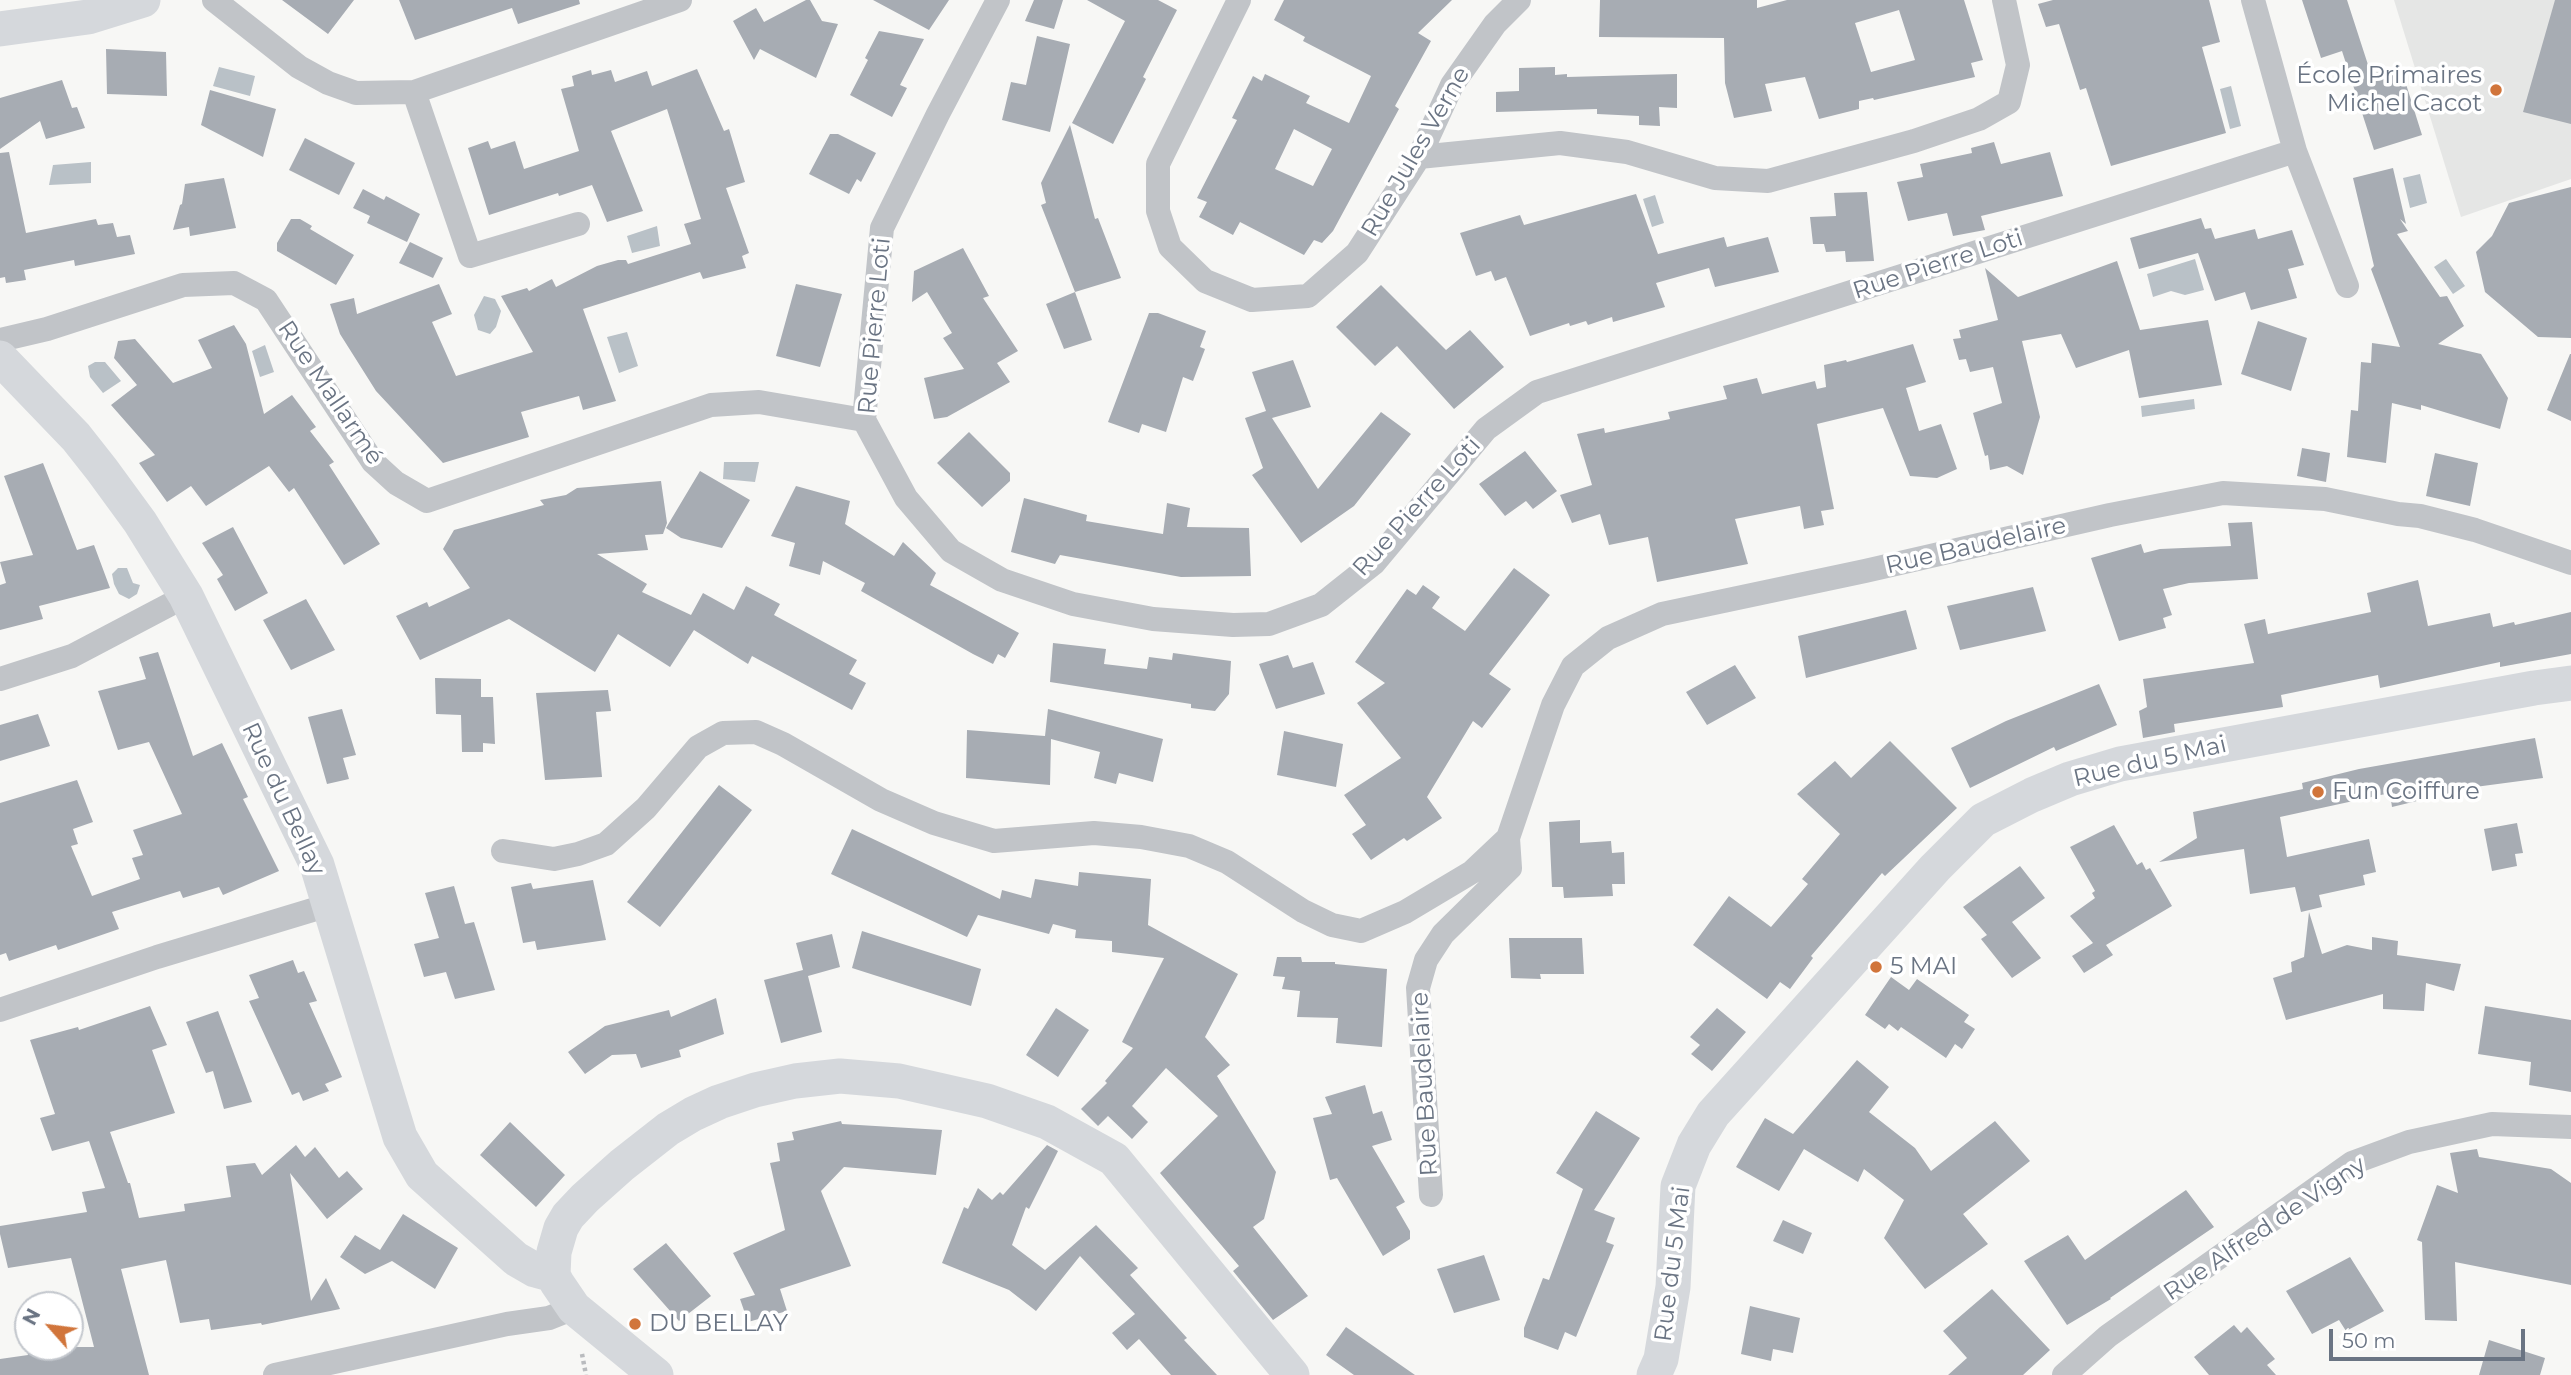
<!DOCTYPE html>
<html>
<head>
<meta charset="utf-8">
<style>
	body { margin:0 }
	#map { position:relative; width:2571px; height:1375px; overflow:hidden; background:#f7f7f5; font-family:Montserrat,sans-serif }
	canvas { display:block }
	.north { position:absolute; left:14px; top:1291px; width:70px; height:70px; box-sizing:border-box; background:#fff; border:2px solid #c3c7cd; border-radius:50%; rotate:298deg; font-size:19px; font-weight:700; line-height:28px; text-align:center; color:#6a7483 }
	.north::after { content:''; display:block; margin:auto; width:24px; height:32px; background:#d1753b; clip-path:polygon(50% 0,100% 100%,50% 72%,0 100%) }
	.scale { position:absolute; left:2329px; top:1329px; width:196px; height:32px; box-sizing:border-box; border:4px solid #6a7483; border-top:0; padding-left:9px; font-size:21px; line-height:24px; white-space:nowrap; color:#6a7483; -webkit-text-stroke:5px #fff; paint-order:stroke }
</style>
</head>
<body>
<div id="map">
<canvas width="2571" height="1375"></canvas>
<div class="north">N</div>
<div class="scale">50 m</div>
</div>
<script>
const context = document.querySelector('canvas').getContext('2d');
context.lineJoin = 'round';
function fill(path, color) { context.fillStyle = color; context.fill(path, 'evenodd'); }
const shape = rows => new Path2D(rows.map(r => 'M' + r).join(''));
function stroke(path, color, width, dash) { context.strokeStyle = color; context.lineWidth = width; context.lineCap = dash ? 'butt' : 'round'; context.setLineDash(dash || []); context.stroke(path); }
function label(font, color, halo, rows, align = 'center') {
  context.font = font + ' Montserrat,sans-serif'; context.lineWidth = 7; context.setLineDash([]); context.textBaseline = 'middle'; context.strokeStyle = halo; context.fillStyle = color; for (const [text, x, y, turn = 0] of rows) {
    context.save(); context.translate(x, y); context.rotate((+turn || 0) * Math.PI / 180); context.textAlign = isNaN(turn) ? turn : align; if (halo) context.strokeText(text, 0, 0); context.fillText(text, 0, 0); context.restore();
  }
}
fill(shape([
	[2394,0,2571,0,2571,179,2461,217]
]), '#e5e6e5');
fill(shape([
	[219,67,255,76,250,96,213,86],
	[2231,86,2241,126,2230,129,2220,89],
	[91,162,91,183,49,185,53,165],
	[2420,174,2427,203,2410,208,2403,178],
	[1655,195,1664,223,1652,227,1643,199],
	[657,226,660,246,632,253,627,236],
	[2195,259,2204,290,2185,295,2171,291,2153,297,2147,274],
	[2446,259,2465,286,2453,294,2434,267],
	[484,296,495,299,501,311,496,327,490,334,478,330,474,315],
	[627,332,638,366,619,373,607,337],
	[265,345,274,372,260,377,252,351],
	[95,362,105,362,121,381,103,393,90,377,88,366],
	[2194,399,2195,409,2142,417,2141,406],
	[724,462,759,462,755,482,723,479],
	[118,568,127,568,133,583,140,585,137,594,129,599,119,594,114,584,112,574]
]), '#b9c1c7');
fill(shape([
	[282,0,354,0,328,34],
	[399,0,579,0,580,4,518,24,512,8,415,40],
	[806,0,810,0,822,21,838,24,816,78,760,49,754,60,733,21,756,8,764,22],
	[873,0,949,0,929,30],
	[1034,0,1063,0,1054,29,1025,21],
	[1087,0,1158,0,1177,10,1143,77,1146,79,1113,144,1072,123,1125,21],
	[1284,0,1452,0,1418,33,1431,41,1395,106,1399,109,1333,231,1322,243,1314,240,1304,255,1240,222,1233,235,1199,217,1207,202,1197,198,1237,120,1232,118,1253,76,1262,81,1265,74,1310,96,1306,103,1349,123,1371,76,1303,41,1305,37,1274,20],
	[1294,129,1332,149,1313,186,1275,169],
	[1600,0,1757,0,1757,8,1787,0,1964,0,1983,60,1971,63,1975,77,1874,100,1873,98,1859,101,1859,109,1819,119,1805,77,1765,84,1772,111,1734,118,1725,83,1724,38,1599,37],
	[1899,10,1915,60,1871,72,1855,23],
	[2053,0,2209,0,2220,42,2202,47,2226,133,2111,166,2086,88,2080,90,2059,24,2046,27,2038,4],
	[2302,0,2347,0,2371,74,2400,65,2422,135,2374,150,2342,51,2321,58],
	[2555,0,2571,0,2571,124,2523,112],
	[879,31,924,39,900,85,907,88,892,117,850,95,868,60,865,58],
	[1037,36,1070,44,1050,132,1002,120,1011,82,1026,85],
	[106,49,166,52,167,96,107,94],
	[1555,67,1555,75,1567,74,1567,77,1677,74,1677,108,1659,107,1660,126,1639,125,1639,116,1597,114,1597,109,1496,112,1496,92,1519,91,1519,68],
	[697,69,724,131,729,129,745,182,726,188,749,253,742,256,746,268,703,279,700,272,583,309,616,401,583,410,579,396,521,412,529,437,443,463,376,391,340,334,330,304,354,298,357,314,439,284,452,314,432,322,456,376,533,352,501,296,527,288,529,291,552,279,556,287,597,266,618,260,626,260,628,264,691,244,684,224,701,219,667,109,611,131,643,211,607,222,592,185,559,196,558,193,489,215,468,148,488,141,491,149,515,141,524,169,579,151,561,89,574,86,572,76,591,70,592,75,611,70,615,82,647,71,652,86],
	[62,80,72,108,77,107,85,128,46,139,40,121,0,149,0,98],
	[210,90,276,109,263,157,201,125],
	[1070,125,1095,219,1098,218,1121,278,1075,292,1041,205,1046,203,1041,183],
	[830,134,838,134,876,153,861,182,857,179,849,194,809,174],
	[305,138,355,163,339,195,289,170],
	[1994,142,2001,164,2050,152,2063,196,1981,216,1985,230,1953,236,1947,213,1908,221,1897,182,1923,177,1920,164,1972,153,1971,148],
	[9,152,26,233,96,219,98,225,113,223,117,237,130,235,135,254,75,266,74,260,24,270,26,280,6,283,5,277,0,278,0,153],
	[2393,168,2406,224,2400,219,2408,231,2397,234,2440,297,2447,296,2464,326,2438,344,2481,354,2508,398,2500,429,2421,405,2421,410,2392,403,2386,463,2347,457,2351,410,2358,411,2361,362,2371,363,2372,343,2400,347,2371,269,2374,266,2353,178],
	[224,178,236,228,190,236,189,227,173,230,180,205,182,204,185,184],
	[2571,187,2571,338,2538,337,2485,292,2476,252,2492,236,2509,203],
	[363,189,384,200,386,196,420,214,407,242,367,223,370,216,353,208],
	[1867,192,1874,261,1846,262,1845,251,1826,252,1824,244,1813,244,1810,217,1836,216,1834,193],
	[1636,194,1658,254,1724,237,1727,247,1768,237,1779,272,1715,287,1709,268,1656,283,1665,307,1613,322,1612,317,1588,325,1586,321,1570,326,1569,323,1530,336,1506,277,1495,281,1491,271,1476,276,1460,233,1520,215,1524,225],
	[2201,218,2205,229,2211,228,2215,239,2255,229,2258,239,2292,230,2304,265,2288,269,2297,298,2251,310,2245,292,2215,301,2198,253,2139,269,2130,238],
	[291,219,300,219,312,226,310,229,354,255,336,285,277,251,277,243],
	[410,242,443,258,433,278,399,263],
	[963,248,989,296,983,298,1018,351,997,363,1010,382,947,417,934,419,924,378,964,369,943,338,952,333,927,292,912,302,914,271],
	[2117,261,2140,330,2208,320,2222,385,2139,398,2129,350,2076,368,2061,334,2022,341,2040,417,2023,475,2007,466,1990,470,1988,455,1985,456,1973,413,2002,403,1993,367,1970,372,1966,359,1959,360,1953,339,1961,338,1959,330,1998,320,1985,268,2018,297],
	[796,284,842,294,820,367,776,356],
	[1381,285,1446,350,1470,330,1504,367,1454,409,1397,346,1375,366,1336,327],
	[1075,292,1092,340,1064,349,1046,304],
	[1149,313,1158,313,1206,331,1200,347,1205,349,1193,381,1183,377,1166,432,1142,424,1139,433,1108,422],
	[2258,321,2307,338,2291,391,2241,374],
	[234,325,246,344,264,414,292,395,316,427,310,431,334,462,329,465,380,544,344,565,294,488,289,492,269,466,206,506,191,486,167,502,139,463,155,455,111,405,137,385,114,358,118,341,135,339,173,383,212,368,198,340],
	[1913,344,1926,382,1906,388,1919,431,1941,424,1957,469,1937,478,1910,476,1883,408,1817,424,1834,509,1821,511,1824,525,1804,529,1800,506,1735,519,1748,564,1657,582,1648,537,1609,545,1600,514,1572,523,1560,495,1592,485,1577,434,1604,428,1605,433,1670,419,1668,412,1727,399,1723,386,1757,378,1762,394,1815,381,1817,389,1826,387,1824,365,1846,360,1847,362],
	[2570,354,2571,354,2571,421,2547,410],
	[1293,360,1311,407,1272,418,1318,489,1381,412,1411,434,1354,506,1301,543,1252,475,1263,468,1245,418,1266,411,1252,372],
	[969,432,1010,473,1010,481,982,507,937,463],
	[2302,448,2330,453,2326,482,2297,476],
	[1525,451,1557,491,1533,509,1526,501,1505,516,1479,484],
	[2435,453,2478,463,2470,506,2426,496],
	[43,463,77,550,94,545,110,588,39,606,43,619,0,630,0,585,6,583,0,562,33,555,4,476],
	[700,471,750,500,722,548,681,538,666,528],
	[661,481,667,523,663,534,645,535,648,550,597,554,647,584,642,592,691,615,703,593,734,610,746,586,780,604,774,615,857,660,849,674,866,683,852,710,752,656,748,664,694,630,670,667,618,634,595,672,509,619,420,660,396,616,427,602,429,607,470,588,443,549,454,530,544,505,540,500,566,495,577,488],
	[796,486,850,501,845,524,894,556,903,542,936,573,930,585,1019,633,1005,658,998,654,993,664,973,654,861,591,865,583,823,561,820,575,789,566,795,543,771,536],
	[1024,498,1087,515,1086,521,1163,534,1167,503,1190,508,1187,527,1249,528,1251,576,1181,577,1060,555,1055,564,1011,552],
	[2252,522,2258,579,2189,583,2163,589,2172,615,2163,618,2166,628,2119,641,2091,558,2141,544,2144,553,2160,549,2231,546,2228,523],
	[233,527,268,593,235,611,217,579,223,575,202,543],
	[1514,568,1550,595,1489,674,1511,689,1482,728,1473,721,1427,797,1442,818,1407,841,1404,838,1371,860,1352,834,1366,825,1344,795,1401,758,1357,703,1385,683,1355,662,1407,589,1416,595,1423,585,1440,597,1432,608,1465,631],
	[2418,580,2428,626,2490,613,2493,627,2514,622,2515,625,2571,612,2571,654,2500,667,2500,662,2380,688,2378,675,2281,695,2283,707,2174,724,2175,732,2143,738,2139,711,2147,707,2143,679,2254,663,2244,624,2265,619,2268,634,2371,612,2367,593],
	[2033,587,2046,631,1960,650,1947,606],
	[306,599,335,650,291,670,263,620],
	[1906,610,1917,649,1806,678,1798,636],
	[1053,643,1106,649,1104,664,1147,669,1149,657,1172,660,1173,653,1231,661,1229,694,1215,711,1191,708,1191,704,1050,682],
	[158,652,193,756,222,743,248,797,243,799,279,871,223,895,219,887,183,898,180,891,112,912,119,929,58,950,56,945,9,961,6,953,0,955,0,803,77,780,93,822,73,829,78,844,71,846,92,896,140,879,132,858,143,855,133,830,182,814,149,742,118,750,98,691,146,679,139,657],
	[1288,655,1293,668,1313,662,1325,694,1276,709,1259,664],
	[1735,665,1756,698,1707,725,1686,692],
	[435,678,481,679,481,697,493,697,495,744,483,743,483,752,462,752,461,715,436,714],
	[2099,684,2117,725,2056,751,2054,747,1970,788,1951,748,2006,721],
	[608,690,611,711,596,712,602,777,545,780,536,693],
	[342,709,356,755,343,758,349,779,327,784,308,717],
	[1048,709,1163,739,1153,782,1119,773,1116,784,1094,778,1100,752,1051,739,1050,785,966,778,967,730,1045,736],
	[38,714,50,746,0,761,0,725],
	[1284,731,1343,744,1336,787,1277,775],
	[2535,738,2543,778,2475,787,2392,807,2390,793,2280,817,2287,857,2369,839,2376,872,2363,875,2365,885,2319,895,2322,907,2301,912,2295,887,2250,894,2244,849,2159,862,2197,838,2193,812,2303,789,2302,783,2359,769],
	[1890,741,1957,808,1885,876,1882,873,1811,956,1813,958,1790,989,1780,982,1767,999,1693,945,1729,896,1771,927,1808,884,1802,879,1840,834,1797,794,1835,761,1851,778],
	[719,785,752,810,660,927,627,902],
	[1580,820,1580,843,1611,841,1612,853,1624,852,1625,884,1612,884,1613,896,1564,898,1563,887,1552,887,1549,822],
	[2517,823,2523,853,2515,854,2517,866,2492,871,2484,829],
	[2114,825,2137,865,2142,862,2146,870,2150,868,2172,906,2106,945,2113,955,2084,973,2072,956,2093,943,2070,916,2095,898,2092,893,2095,891,2070,847],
	[852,829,1000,899,1002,890,1031,898,1035,879,1078,886,1079,872,1151,879,1148,925,1238,974,1205,1037,1230,1065,1217,1076,1276,1172,1264,1219,1253,1227,1308,1296,1273,1320,1233,1271,1239,1266,1160,1173,1218,1116,1166,1068,1132,1106,1148,1122,1132,1139,1108,1116,1098,1126,1081,1109,1107,1083,1105,1081,1133,1048,1122,1042,1164,958,1112,952,1112,941,1075,938,1076,930,1053,924,1049,934,978,915,967,937,831,874],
	[2020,866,2045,898,2012,922,2041,958,2012,978,1981,939,1987,935,1963,907],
	[593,880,606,940,537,950,535,941,523,943,511,887,531,883,533,889],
	[454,886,465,924,474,922,495,990,455,999,446,972,424,977,414,944,439,938,425,893],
	[2309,912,2322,954,2347,945,2372,950,2372,937,2398,941,2397,955,2461,964,2454,991,2426,983,2424,1011,2383,1009,2383,994,2286,1020,2273,978,2292,972,2291,962,2304,957],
	[862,931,981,969,971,1006,852,968],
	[832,934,840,967,808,976,822,1032,781,1043,764,980,803,970,796,943],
	[1509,938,1582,938,1584,974,1540,974,1541,979,1511,978],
	[1277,957,1301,957,1302,962,1335,962,1335,964,1387,969,1382,1047,1336,1043,1338,1018,1297,1017,1300,991,1282,989,1285,977,1273,976],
	[293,960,298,973,304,971,317,1001,309,1003,342,1077,325,1084,329,1091,303,1101,299,1092,292,1095,249,1001,259,998,249,975],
	[1891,977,1909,990,1917,979,1969,1015,1964,1022,1975,1029,1962,1049,1955,1044,1946,1058,1901,1027,1898,1031,1889,1024,1885,1029,1865,1015],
	[716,998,724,1034,679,1050,681,1057,641,1068,636,1054,612,1055,585,1074,568,1052,605,1026,669,1010,671,1017],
	[150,1006,167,1045,152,1050,175,1113,110,1132,128,1183,130,1183,139,1218,185,1211,184,1204,231,1197,226,1166,255,1163,262,1175,296,1145,305,1157,315,1147,339,1178,347,1171,363,1189,327,1219,290,1173,311,1301,326,1278,340,1309,262,1325,261,1323,211,1330,209,1319,180,1323,166,1260,121,1269,149,1375,0,1375,0,1359,28,1355,26,1347,94,1347,71,1258,8,1268,0,1234,0,1226,87,1212,82,1192,105,1188,89,1141,52,1151,40,1118,55,1114,30,1040,78,1027,79,1030],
	[2485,1006,2571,1020,2571,1092,2529,1085,2531,1062,2478,1054],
	[1056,1008,1089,1030,1058,1077,1026,1055],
	[1717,1008,1746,1032,1712,1071,1691,1054,1700,1045,1690,1037],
	[218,1011,252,1102,224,1109,213,1071,206,1073,186,1022],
	[1857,1060,1889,1087,1869,1112,1915,1148,1931,1171,1995,1121,2030,1161,1963,1214,1988,1244,1925,1289,1884,1238,1904,1200,1864,1169,1858,1182,1804,1149,1779,1191,1736,1167,1765,1118,1793,1134],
	[1365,1085,1373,1114,1382,1111,1392,1140,1372,1146,1405,1202,1396,1207,1410,1231,1410,1239,1383,1256,1337,1178,1330,1180,1313,1118,1332,1114,1325,1097],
	[1596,1111,1640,1138,1594,1210,1615,1218,1606,1242,1614,1245,1576,1337,1565,1332,1558,1350,1524,1337,1524,1328,1543,1278,1549,1280,1583,1189,1556,1173],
	[841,1121,842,1124,942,1130,936,1175,844,1167,821,1191,851,1266,780,1289,787,1311,748,1322,740,1299,755,1295,733,1253,785,1230,770,1163,780,1161,777,1143,794,1140,792,1132],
	[510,1122,565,1175,536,1207,480,1155],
	[1047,1145,1058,1151,1029,1209,1026,1207,1012,1245,1045,1270,1096,1225,1138,1268,1130,1275,1187,1338,1184,1340,1217,1375,1171,1375,1139,1339,1127,1350,1112,1333,1135,1314,1080,1256,1036,1311,1009,1290,942,1263,964,1207,968,1209,978,1188,992,1200,1000,1192,1003,1195],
	[2477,1149,2479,1157,2551,1169,2571,1183,2571,1285,2455,1262,2457,1321,2425,1320,2422,1242,2417,1240,2437,1185,2458,1193,2450,1153],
	[2186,1190,2214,1227,2110,1298,2111,1299,2067,1325,2024,1261,2068,1235,2085,1260],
	[403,1214,458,1248,435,1289,392,1261,365,1274,340,1257,355,1235,380,1250],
	[1783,1220,1812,1233,1803,1254,1773,1241],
	[666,1243,711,1296,679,1321,633,1269],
	[1484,1255,1500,1300,1454,1313,1437,1269],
	[2350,1257,2384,1311,2346,1331,2339,1320,2312,1334,2286,1291],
	[1992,1289,2050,1350,2023,1375,1948,1375,1967,1358,1943,1331],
	[1750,1306,1800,1318,1793,1353,1773,1349,1771,1361,1741,1354],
	[2234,1325,2241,1333,2247,1327,2275,1359,2267,1365,2276,1375,2209,1375,2194,1357],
	[1346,1327,1415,1375,1354,1375,1326,1355],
	[2489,1340,2545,1358,2540,1375,2479,1375]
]), '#a7acb3');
stroke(shape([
	[582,1354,586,1375]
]), '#b9bbbe', 4.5, [3.5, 3.5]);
stroke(shape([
	[214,0,299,67,328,83,356,93,414,92,680,0],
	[998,0,938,114,882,228,864,420,906,498,951,551,1002,580,1073,604,1153,619,1233,625,1269,624,1321,605,1374,563,1486,429,1537,392,2295,151],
	[1239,0,1158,164,1158,211,1170,247,1205,281,1252,300,1308,296,1357,253,1419,157,1452,85,1495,24,1519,0],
	[2253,0,2295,151,2347,286],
	[414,92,470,256,578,224],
	[1419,157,1560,143,1627,152,1715,178,1768,181,1914,141,1979,119,2009,102,2018,65,2004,0],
	[0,340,47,329,183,285,234,283,266,300,373,462,396,483,427,501,711,405,759,402,864,420],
	[0,679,72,656,186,596],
	[503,851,554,859,578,854,606,844,646,808,698,747,723,733,756,732,783,744,881,800,934,823,994,841,1094,833,1141,837,1189,846,1227,862,1303,911,1332,925,1361,931,1405,912,1472,872,1508,838,1553,705,1573,666,1608,638,1662,614,1865,571,2110,515,2223,493,2325,499,2398,514,2420,516,2475,530,2571,563],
	[0,1010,157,957,329,905],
	[1431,1195,1418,988,1426,960,1443,934,1510,868,1508,838],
	[275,1375,507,1324,549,1318,574,1308],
	[2064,1375,2108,1336,2352,1163,2409,1142,2492,1124,2571,1127]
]), '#c1c4c8', 24);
stroke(shape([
	[0,29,88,17,143,0],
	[0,358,76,437,102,470,140,522,186,596,317,865,400,1137,422,1175,516,1259,535,1270,553,1275],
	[656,1375,574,1308,557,1283,553,1275,554,1252,561,1228,568,1216,585,1198,622,1165,668,1129,693,1114,719,1102,755,1090,795,1081,840,1076,899,1081,987,1101,1047,1122,1114,1159,1292,1375],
	[1654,1375,1661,1359,1673,1287,1678,1186,1694,1145,1713,1114,1935,868,1983,820,2032,795,2070,779,2120,764,2534,688,2571,683]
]), '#d5d8dc', 35);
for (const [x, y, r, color] of [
	[2496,90,7,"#d1753b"],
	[2318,792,7,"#d1753b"],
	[1876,967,7,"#d1753b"],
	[635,1324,7,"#d1753b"]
]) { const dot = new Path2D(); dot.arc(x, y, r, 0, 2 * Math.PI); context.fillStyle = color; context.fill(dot); stroke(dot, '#fff', 2.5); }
label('24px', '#6a7483', '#fff', [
	["École Primaires",2482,76,"right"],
	["Michel Cacot",2482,104,"right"],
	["Fun Coiffure",2332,792],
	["5 MAI",1890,967],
	["DU BELLAY",649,1324]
], 'left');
label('24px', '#6a7483', '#fff', [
	["Rue Jules Verne",1416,152,-60],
	["Rue Pierre Loti",1938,265,-18],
	["Rue Pierre Loti",875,326,-85],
	["Rue Mallarmé",330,393,56],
	["Rue Pierre Loti",1417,507,-48],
	["Rue Baudelaire",1976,546,-13],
	["Rue du 5 Mai",2150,762,-13],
	["Rue du Bellay",283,799,65],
	["Rue Baudelaire",1425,1084,-93],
	["Rue Alfred de Vigny",2265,1229,-34],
	["Rue du 5 Mai",1673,1264,-83]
]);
</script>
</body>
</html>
